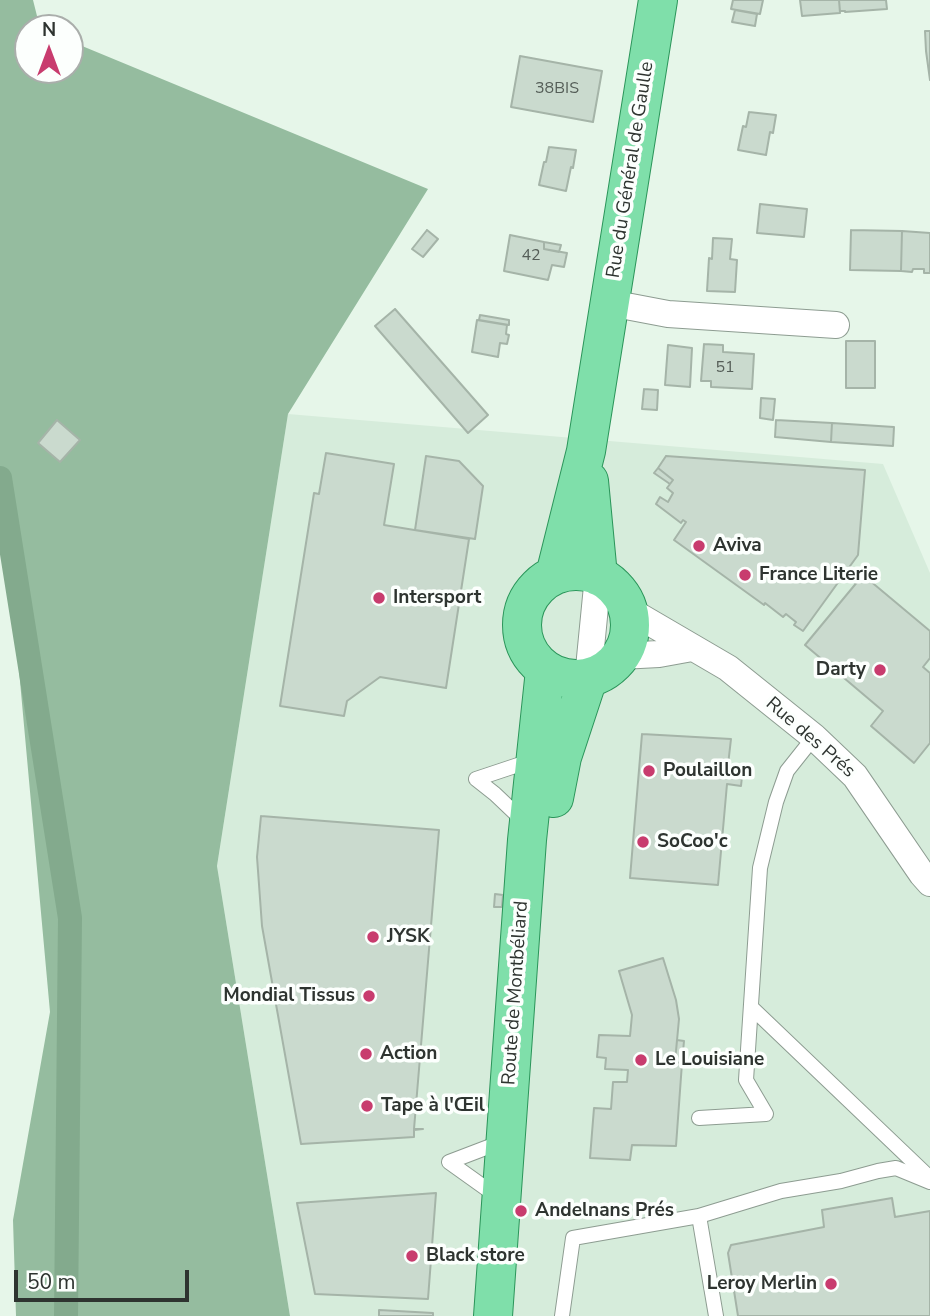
<!DOCTYPE html>
<html>
<head>
<meta charset="utf-8">
<style>
	body { margin:0 }
	#map { position:relative; width:930px; height:1316px; overflow:hidden; background:#e6f6e9; font-family:"Nunito Sans",sans-serif }
	canvas { display:block }
	.north { position:absolute; left:14px; top:14px; width:70px; height:70px; box-sizing:border-box; background:#fcfffd; border:2px solid #aaaeab; border-radius:50%; rotate:0deg; font-size:19px; font-weight:700; line-height:28px; text-align:center; color:#2e3430 }
	.north::after { content:''; display:block; margin:auto; width:24px; height:32px; background:#c83c6e; clip-path:polygon(50% 0,100% 100%,50% 72%,0 100%) }
	.scale { position:absolute; left:14px; top:1270px; width:175px; height:32px; box-sizing:border-box; border:4px solid #2e3430; border-top:0; padding-left:9px; font-size:21px; line-height:24px; white-space:nowrap; color:#2e3430; -webkit-text-stroke:5px #fcfffd; paint-order:stroke }
</style>
</head>
<body>
<div id="map">
<canvas width="930" height="1316"></canvas>
<div class="north">N</div>
<div class="scale">50 m</div>
</div>
<script>
const context = document.querySelector('canvas').getContext('2d');
context.lineJoin = 'round';
function fill(path, color) { context.fillStyle = color; context.fill(path, 'evenodd'); }
const shape = rows => new Path2D(rows.map(r => 'M' + r).join(''));
function stroke(path, color, width, dash) { context.strokeStyle = color; context.lineWidth = width; context.lineCap = dash ? 'butt' : 'round'; context.setLineDash(dash || []); context.stroke(path); }
function label(font, color, halo, rows, align = 'center') {
  context.font = font + ' "Nunito Sans",sans-serif'; context.lineWidth = 7; context.setLineDash([]); context.textBaseline = 'middle'; context.strokeStyle = halo; context.fillStyle = color; for (const [text, x, y, turn = 0] of rows) {
    context.save(); context.translate(x, y); context.rotate((+turn || 0) * Math.PI / 180); context.textAlign = isNaN(turn) ? turn : align; if (halo) context.strokeText(text, 0, 0); context.fillText(text, 0, 0); context.restore();
  }
}
fill(shape([
	[288,414,883,464,930,573,930,1316,290,1316,217,866]
]), '#d6ecdb');
fill(shape([
	[0,0,33,0,40,28,28,28,28,70,70,70,70,41,428,189,288,414,217,866,290,1316,16,1316,13,1220,50,1012,10,571,0,534]
]), '#95bc9f');
stroke(shape([
	[0,478,70,918,66,1316]
]), '#83aa8d', 24);
const building = shape([
	[733,0,763,0,760,14,731,9,733,0],
	[800,0,839,0,840,13,802,16,800,0],
	[839,0,886,0,887,9,845,12,845,11,840,11,839,0],
	[735,10,757,14,755,26,732,22,735,10],
	[925,31,930,31,930,80,926,51,925,31],
	[520,56,602,71,593,122,511,107,520,56],
	[749,112,776,115,773,133,770,132,766,155,738,150,743,126,746,127,749,112],
	[549,147,576,150,573,168,571,167,566,191,539,185,544,162,546,162,549,147],
	[760,204,807,209,804,237,757,233,760,204],
	[427,230,438,239,423,257,412,249,427,230],
	[851,230,902,231,901,271,850,270,851,230],
	[902,231,930,233,930,273,924,273,924,269,913,269,912,272,901,271,902,231],
	[510,235,544,242,544,249,567,253,564,267,552,265,548,280,504,271,510,235],
	[713,238,732,239,730,259,737,260,735,292,707,291,709,258,712,259,713,238],
	[544,242,561,245,559,252,544,249,544,242],
	[395,309,488,415,468,433,375,326,395,309],
	[480,315,509,320,509,325,479,320,480,315],
	[477,320,507,325,506,334,509,335,507,344,500,343,498,357,472,352,477,320],
	[846,341,875,341,875,388,846,388,846,341],
	[704,344,723,345,723,352,754,354,752,389,711,387,711,381,701,381,704,344],
	[668,345,692,348,690,387,665,385,668,345],
	[644,389,658,390,657,410,642,409,644,389],
	[761,398,775,399,773,420,760,418,761,398],
	[57,420,80,440,60,462,38,443,57,420],
	[776,420,832,423,831,442,775,437,776,420],
	[832,423,894,427,893,446,831,442,832,423],
	[326,453,394,464,384,525,469,539,446,688,380,677,347,701,344,716,280,706,314,493,319,494,326,453],
	[426,456,459,461,483,486,475,539,415,530,426,456],
	[666,456,865,470,858,555,803,631,794,625,796,622,786,614,783,617,765,603,764,605,674,540,686,522,683,520,681,523,656,504,660,497,668,502,673,493,667,488,673,480,658,468,666,456],
	[658,468,673,480,670,484,654,473,658,468],
	[863,575,930,631,930,658,923,667,930,673,930,743,914,763,871,726,883,711,805,645,863,575],
	[642,734,731,739,728,765,743,767,741,786,727,784,718,885,630,878,642,734],
	[261,816,439,830,414,1129,423,1129,414,1130,414,1137,301,1144,262,926,257,857,261,816],
	[495,894,503,895,502,907,494,907,495,894],
	[663,958,676,1000,679,1019,675,1062,682,1063,676,1146,632,1145,630,1160,590,1158,594,1108,611,1109,613,1082,627,1082,628,1070,605,1069,606,1058,597,1057,599,1035,630,1036,632,1015,619,971,663,958],
	[677,1040,684,1041,682,1063,675,1062,677,1040],
	[436,1193,428,1299,315,1294,297,1203,436,1193],
	[892,1198,895,1217,930,1211,930,1316,738,1316,728,1253,731,1245,824,1227,822,1210,892,1198],
	[379,1310,433,1313,433,1316,379,1316,379,1310]
]);
fill(building, '#cadace');
stroke(building, '#a5b4a8', 2);
const service = shape([
	[476,779,495,794,516,814,520,825],
	[476,779,521,764,529,756],
	[751,1007,930,1178],
	[699,1118,766,1114,746,1080,760,868,776,802,787,771,814,737],
	[498,1197,449,1162,504,1141],
	[699,1216,716,1316],
	[562,1316,573,1238,699,1216,781,1191,841,1181,878,1171,896,1168,930,1182]
]);
const minor = shape([
	[610,303,668,314,836,325],
	[627,609,728,668,814,737,855,776,922,874,930,883],
	[620,656,659,654,692,648],
	[588,678,598,576]
]);
const primary = shape([
	[589,481,598,576],
	'522 625a54 54 0 1 1 108 0a54 54 0 1 1-108 0Z',
	[555,575,586,451,658,0],
	[554,798,562,757,588,678],
	[493,1316,527,840,545,670]
]);
stroke(service, '#8d9c91', 16);
stroke(minor, '#8d9c91', 28);
stroke(primary, '#2b955a', 40);
stroke(service, '#fff', 14);
stroke(minor, '#fff', 26);
stroke(primary, '#7fdfaa', 38);
for (const [x, y, r, color] of [
	[699,546,7,"#c83c6e"],
	[745,575,7,"#c83c6e"],
	[379,598,7,"#c83c6e"],
	[880,670,7,"#c83c6e"],
	[649,771,7,"#c83c6e"],
	[643,842,7,"#c83c6e"],
	[373,937,7,"#c83c6e"],
	[369,996,7,"#c83c6e"],
	[366,1054,7,"#c83c6e"],
	[641,1060,7,"#c83c6e"],
	[367,1106,7,"#c83c6e"],
	[521,1211,7,"#c83c6e"],
	[412,1256,7,"#c83c6e"],
	[831,1284,7,"#c83c6e"]
]) { const dot = new Path2D(); dot.arc(x, y, r, 0, 2 * Math.PI); context.fillStyle = color; context.fill(dot); stroke(dot, '#fcfffd', 2.5); }
label('16px', '#555e58', null, [
	["38BIS",557,89],
	["42",531,256],
	["51",725,368]
]);
label('19px', '#2e3430', '#fcfffd', [
	["Rue du Général de Gaulle",631,170,-81],
	["Rue des Prés",810,738,41],
	["Route de Montbéliard",516,993,-86]
]);
label('bold 19px', '#2e3430', '#fcfffd', [
	["Aviva",713,546],
	["France Literie",759,575],
	["Intersport",393,598],
	["Darty",866,670,"right"],
	["Poulaillon",663,771],
	["SoCoo'c",657,842],
	["JYSK",387,937],
	["Mondial Tissus",355,996,"right"],
	["Action",380,1054],
	["Le Louisiane",655,1060],
	["Tape à l'Œil",381,1106],
	["Andelnans Prés",535,1211],
	["Black store",426,1256],
	["Leroy Merlin",817,1284,"right"]
], 'left');
</script>
</body>
</html>
